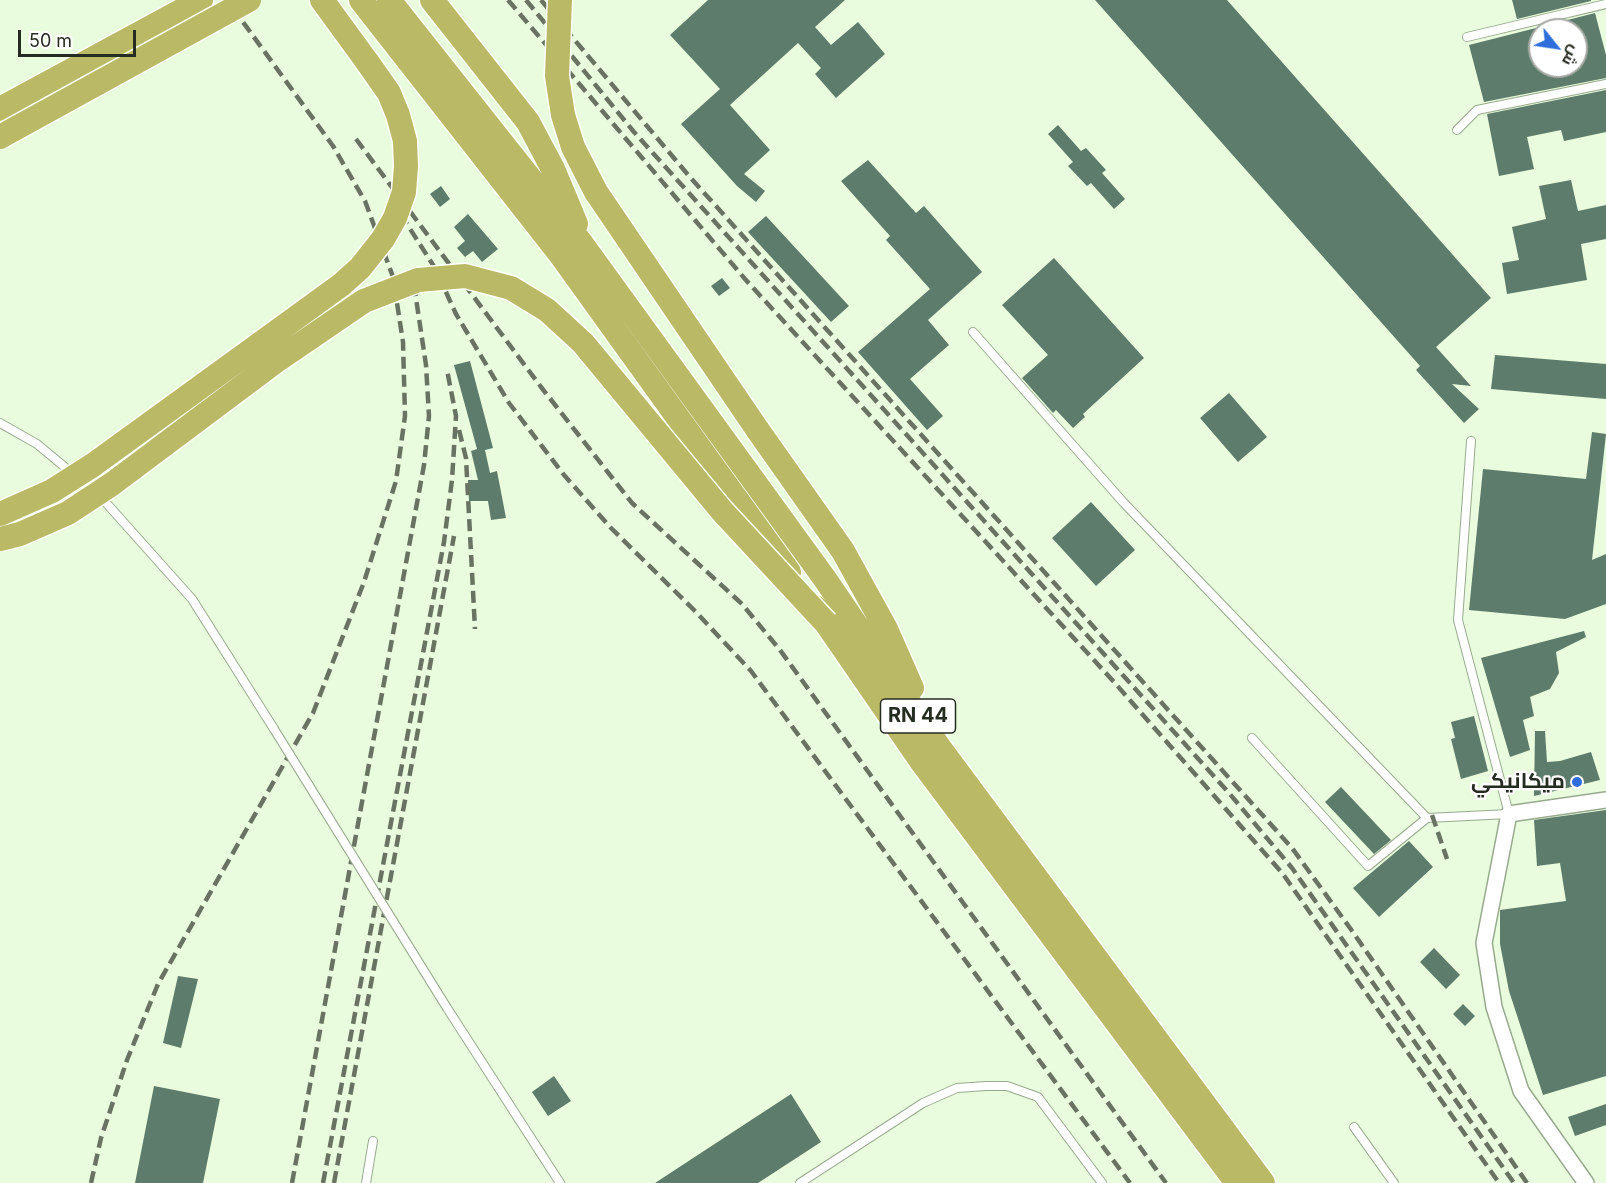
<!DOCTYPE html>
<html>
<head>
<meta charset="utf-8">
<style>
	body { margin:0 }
	#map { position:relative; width:1606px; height:1183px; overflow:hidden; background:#e9fcde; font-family:Inter,Cairo,sans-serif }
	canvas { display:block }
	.north { position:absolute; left:1528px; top:18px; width:60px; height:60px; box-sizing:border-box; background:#fff; border:2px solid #a8aba6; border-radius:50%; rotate:120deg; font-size:16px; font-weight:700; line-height:24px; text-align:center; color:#252c21 }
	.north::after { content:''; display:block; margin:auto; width:21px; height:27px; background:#2e6dda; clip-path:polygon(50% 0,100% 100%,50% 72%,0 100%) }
	.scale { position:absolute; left:18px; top:30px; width:118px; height:27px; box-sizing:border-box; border:3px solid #252c21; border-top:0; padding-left:8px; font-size:18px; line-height:21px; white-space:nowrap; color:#252c21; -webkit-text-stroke:4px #fff; paint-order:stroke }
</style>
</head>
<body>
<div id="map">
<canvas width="1606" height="1183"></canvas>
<div class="north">ش</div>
<div class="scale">50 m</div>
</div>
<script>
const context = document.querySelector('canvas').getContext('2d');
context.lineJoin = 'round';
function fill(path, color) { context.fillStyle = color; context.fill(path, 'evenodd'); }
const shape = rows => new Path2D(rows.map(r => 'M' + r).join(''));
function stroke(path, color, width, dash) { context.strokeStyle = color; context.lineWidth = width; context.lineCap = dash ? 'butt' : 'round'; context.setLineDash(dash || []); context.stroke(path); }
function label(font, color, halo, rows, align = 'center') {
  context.font = font + ' Inter,Cairo,sans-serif'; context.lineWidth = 4.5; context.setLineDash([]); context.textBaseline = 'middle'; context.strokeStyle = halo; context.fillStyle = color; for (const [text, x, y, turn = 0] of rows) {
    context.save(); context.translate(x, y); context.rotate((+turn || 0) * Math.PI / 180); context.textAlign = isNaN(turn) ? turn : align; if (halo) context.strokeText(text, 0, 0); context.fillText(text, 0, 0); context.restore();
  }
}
fill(shape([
	[708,0,845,0,815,27,831,45,858,22,885,54,836,98,815,74,821,68,798,43,730,105,770,150,744,174,765,191,756,202,737,186,681,124,720,89,670,35],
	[1095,0,1227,0,1491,298,1436,347,1471,386,1452,384,1479,409,1464,423,1416,370,1420,366],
	[1512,0,1591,0,1591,1,1517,19],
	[1595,13,1606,55,1606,78,1484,102,1469,45],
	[1540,30,1576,30,1576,66,1540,66],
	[1606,90,1606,132,1564,141,1561,130,1527,137,1534,169,1499,176,1487,114],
	[1058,125,1081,151,1086,148,1106,170,1102,173,1125,199,1114,209,1091,183,1087,186,1068,166,1073,162,1048,134],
	[868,160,916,213,924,206,982,272,928,320,949,345,910,379,943,416,927,430,858,352,930,289,886,240,890,236,841,181],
	[1571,180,1578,211,1606,205,1606,239,1581,244,1587,280,1507,294,1502,263,1519,260,1512,227,1546,219,1539,186],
	[441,186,450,199,440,207,430,194],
	[468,214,498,249,482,262,473,251,465,257,457,248,465,241,454,227],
	[766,216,849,306,831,322,748,232],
	[1054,258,1144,358,1083,414,1085,417,1073,428,1056,410,1053,413,1022,378,1048,355,1002,305],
	[722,278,730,288,719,296,711,286],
	[1495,355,1606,364,1606,399,1491,389],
	[470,361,493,448,485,450,490,473,497,471,506,518,491,520,488,501,469,501,468,480,478,480,471,451,477,449,454,365],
	[1229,393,1267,437,1238,462,1200,418],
	[1592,432,1606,434,1592,560,1606,554,1606,604,1565,619,1469,610,1483,469,1586,479],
	[1091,502,1135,550,1096,586,1052,538],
	[1584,631,1586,637,1556,652,1559,673,1550,689,1530,697,1534,716,1523,720,1530,750,1510,757,1481,658],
	[1474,716,1488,771,1461,779,1451,739,1455,738,1451,722],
	[1535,731,1545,731,1547,762,1560,761,1591,752,1600,780,1534,796],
	[1341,787,1391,840,1374,854,1325,802],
	[1606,810,1606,1076,1543,1095,1509,991,1500,944,1500,910,1566,901,1560,863,1537,866,1534,820],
	[1409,841,1433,867,1379,917,1353,888],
	[1434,948,1460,975,1446,989,1420,962],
	[178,976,198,979,181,1048,163,1043],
	[1463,1004,1475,1016,1465,1026,1453,1014],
	[554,1076,571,1101,548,1116,532,1092],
	[154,1086,220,1099,203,1183,135,1183],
	[791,1094,821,1142,758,1183,655,1183],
	[1606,1104,1606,1125,1575,1136,1568,1117]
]), '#5e7c6b');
const service = shape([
	[1467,37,1606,4],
	[1457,130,1477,110,1606,84],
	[973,332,1123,502,1427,818],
	[0,423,37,444,72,473],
	[100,496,192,599,274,729],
	[1252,738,1368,866,1427,818,1509,814,1458,620,1471,441],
	[447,1008,560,1183],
	[1354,1127,1394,1183],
	[366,1183,373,1141],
	[800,1183,923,1103,957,1088,986,1086,1007,1086,1038,1097,1102,1183]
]);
const minor = shape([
	[1586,1183,1521,1091,1494,1007,1484,943,1509,814,1606,800]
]);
const trunk = shape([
	[322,0,368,63],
	[361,0,560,254,789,572],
	[389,0,582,244,825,579,939,747,1263,1183],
	[432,0,528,122,553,169,576,224],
	[0,109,201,0],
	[757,429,843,551,886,629,912,688],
	[815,607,921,761,1237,1183]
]);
stroke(service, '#98aa8e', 10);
stroke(minor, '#98aa8e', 18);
stroke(trunk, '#fff', 27);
stroke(service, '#fff', 8);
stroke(minor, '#fff', 15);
stroke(trunk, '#baba66', 24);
stroke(shape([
	[508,0,745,279,1114,682,1283,874,1499,1183],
	[526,0,634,132,1229,793,1292,868,1514,1183],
	[541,0,689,176,1292,848,1350,928,1527,1183],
	[356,139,541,387,632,503,742,604,780,650,1166,1183],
	[391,199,435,268,456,314,509,403,564,475,611,528,695,611,751,671,1130,1183],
	[459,430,466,458,475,629],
	[1432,815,1447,859],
	[91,1183,101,1138,127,1060,158,984,313,713,364,582,396,481,405,416,403,342,393,277,365,201,333,146,227,0],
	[292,1183,424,465,429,416,426,365,414,285],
	[323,1183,444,542,452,480,456,416,447,370],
	[334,1183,454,536]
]), '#687362', 4.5, [12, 6]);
const serviceBridge = shape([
	[274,729,447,1008]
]);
const trunkBridge = shape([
	[560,0,557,76,563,115,573,147,596,192,757,429],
	[0,137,249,0],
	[0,514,52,491,93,465,341,285,360,268,383,239,395,218,404,192,406,166,405,141,398,115,389,93,368,63],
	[0,539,20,534,68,513,112,484,279,359,364,301,418,280,465,276,511,288,547,310,583,343,722,511,826,623]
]);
stroke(serviceBridge, '#98aa8e', 10, []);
stroke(trunkBridge, '#fff', 27, []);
stroke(serviceBridge, '#fff', 8);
stroke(trunkBridge, '#baba66', 24);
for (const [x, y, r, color] of [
	[1577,782,6,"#2e6dda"]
]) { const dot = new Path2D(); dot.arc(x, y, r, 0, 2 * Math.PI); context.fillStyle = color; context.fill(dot); stroke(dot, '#fff', 2); }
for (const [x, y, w] of [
	[918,716,75]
]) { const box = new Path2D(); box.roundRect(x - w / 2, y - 17, w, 34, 4.5); context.fillStyle = '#fff'; context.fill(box); stroke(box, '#252c21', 1.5); }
label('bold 20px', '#252c21', null, [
	["RN 44",918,716]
]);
label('bold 21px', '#252c21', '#fff', [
	["ميكانيكي",1565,782]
], 'right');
</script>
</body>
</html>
